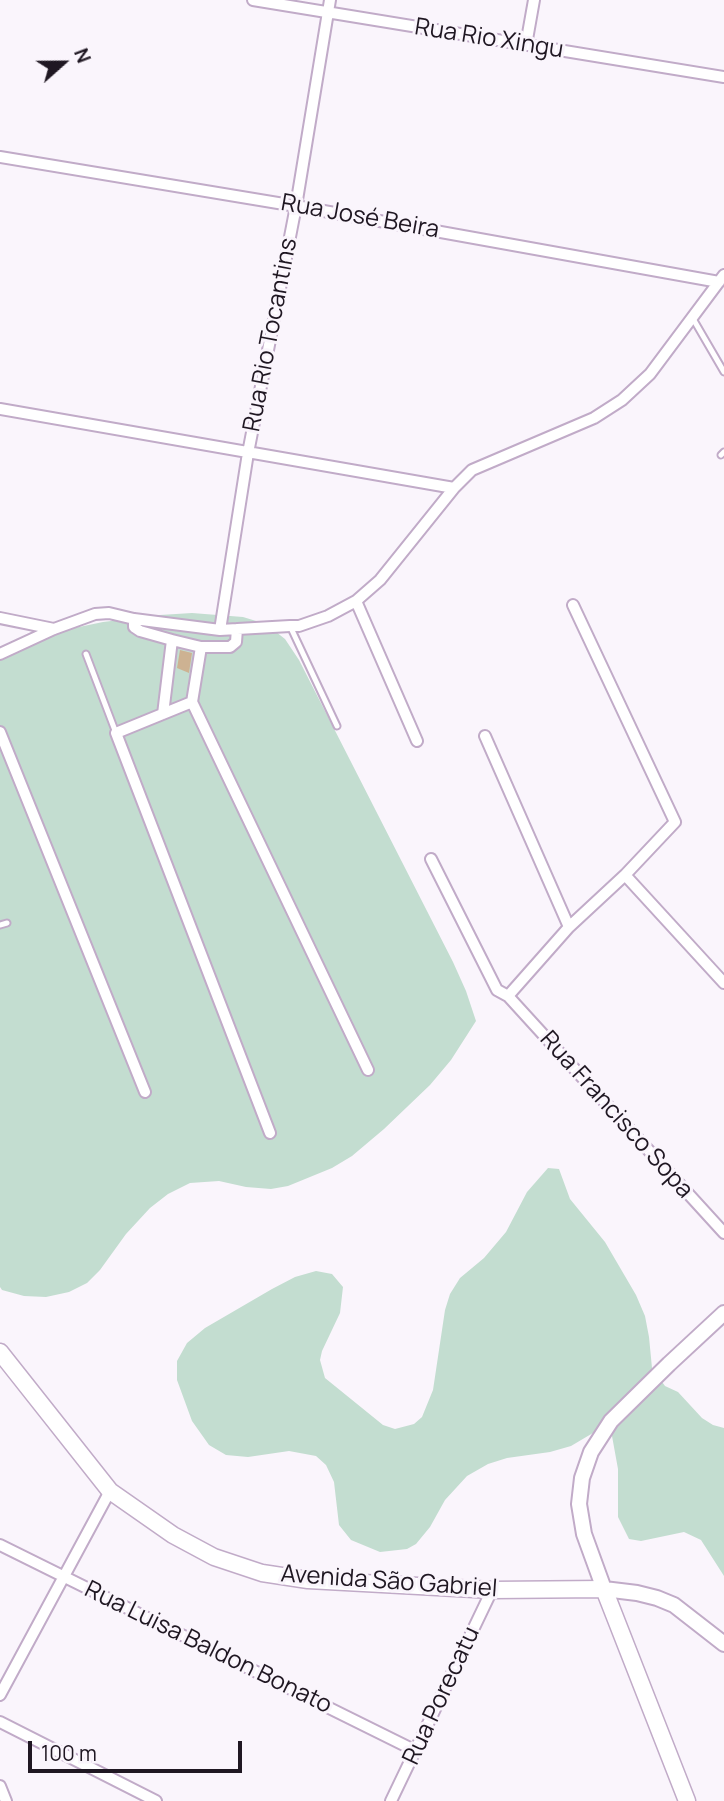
<!DOCTYPE html>
<html>
<head>
<meta charset="utf-8">
<style>
	body { margin:0 }
	#map { position:relative; width:724px; height:1801px; overflow:hidden; background:#faf5fc; font-family:Manrope,sans-serif }
	canvas { display:block }
	.north { position:absolute; left:28px; top:28px; width:70px; height:70px; -webkit-text-stroke:5px #faf5fc; paint-order:stroke; rotate:69deg; font-size:19px; font-weight:700; line-height:28px; text-align:center; color:#1f1722 }
	.north::after { content:''; display:block; margin:auto; width:24px; height:32px; background:#1f1722; clip-path:polygon(50% 0,100% 100%,50% 72%,0 100%) }
	.scale { position:absolute; left:28px; top:1741px; width:214px; height:32px; box-sizing:border-box; border:4px solid #1f1722; border-top:0; padding-left:9px; font-size:21px; line-height:24px; white-space:nowrap; color:#1f1722; -webkit-text-stroke:5px #faf5fc; paint-order:stroke }
</style>
</head>
<body>
<div id="map">
<canvas width="724" height="1801"></canvas>
<div class="north">N</div>
<div class="scale">100 m</div>
</div>
<script>
const context = document.querySelector('canvas').getContext('2d');
context.lineJoin = 'round';
function fill(path, color) { context.fillStyle = color; context.fill(path, 'evenodd'); }
const shape = rows => new Path2D(rows.map(r => 'M' + r).join(''));
function stroke(path, color, width, dash) { context.strokeStyle = color; context.lineWidth = width; context.lineCap = dash ? 'butt' : 'round'; context.setLineDash(dash || []); context.stroke(path); }
function label(font, color, halo, rows, align = 'center') {
  context.font = font + ' Manrope,sans-serif'; context.lineWidth = 6; context.setLineDash([]); context.textBaseline = 'middle'; context.strokeStyle = halo; context.fillStyle = color; for (const [text, x, y, turn = 0] of rows) {
    context.save(); context.translate(x, y); context.rotate((+turn || 0) * Math.PI / 180); context.textAlign = isNaN(turn) ? turn : align; if (halo) context.strokeText(text, 0, 0); context.fillText(text, 0, 0); context.restore();
  }
}
fill(shape([
	[192,613,243,617,266,624,285,639,299,660,453,962,466,991,476,1021,451,1060,430,1085,384,1129,352,1156,332,1168,288,1186,271,1189,246,1187,219,1181,190,1183,168,1194,150,1208,126,1234,100,1270,87,1283,69,1292,46,1297,24,1296,2,1290,0,1287,0,647,55,632,103,622,160,615],
	[548,1168,559,1169,570,1199,605,1242,636,1295,645,1316,649,1337,652,1368,665,1386,678,1392,702,1418,713,1425,724,1428,724,1576,701,1540,684,1532,641,1541,629,1539,618,1517,618,1469,612,1436,598,1430,571,1446,550,1452,507,1458,488,1464,467,1476,445,1500,430,1527,416,1544,407,1549,380,1552,351,1540,339,1525,334,1482,326,1465,316,1456,289,1451,248,1457,226,1455,209,1445,192,1421,177,1380,177,1361,187,1343,205,1328,272,1289,295,1277,316,1271,332,1274,343,1287,340,1313,322,1351,320,1360,325,1378,383,1425,395,1429,414,1424,422,1417,433,1390,445,1310,450,1294,460,1278,484,1258,506,1232,527,1192]
]), '#c3ddd0');
fill(shape([
	[180,650,192,653,189,673,177,668]
]), '#cdb292');
const service = shape([
	[692,317,724,372],
	[721,455,724,452],
	[290,626,337,726],
	[86,654,116,733],
	[0,925,7,923]
]);
const minor = shape([
	[253,0,724,77],
	[526,45,534,0],
	[0,157,296,206,719,282],
	[0,409,454,488],
	[356,601,417,741],
	[0,618,54,629],
	[134,619,134,627,140,631,172,640,163,714],
	[220,630,248,453,296,206,330,0],
	[172,640,201,647],
	[0,654,54,629,95,614,109,613,134,619,220,630,290,626,299,626,328,616,356,601,380,580,454,488,472,470,594,418,622,400,650,374,724,275],
	[192,702,201,647,230,647,236,642,237,629],
	[0,732,145,1092],
	[485,736,569,927],
	[431,859,497,990,508,996,724,1233],
	[625,875,724,983],
	[508,996,569,927,625,875,675,822,573,605],
	[270,1133,116,733,192,702,368,1070],
	[0,1545,416,1751],
	[0,1695,110,1491],
	[0,1722,156,1801],
	[0,1786,6,1801],
	[391,1801,492,1590]
]);
const tertiary = shape([
	[724,1313,669,1364,611,1421,591,1452,582,1478,579,1504,584,1534,604,1589,637,1593,657,1598,674,1605,724,1644]
]);
const secondary = shape([
	[0,1352,110,1491,173,1535,214,1557,262,1573,308,1580,492,1590,604,1589,687,1801]
]);
stroke(service, '#c1abc8', 9);
stroke(minor, '#c1abc8', 14);
stroke(tertiary, '#c1abc8', 18);
stroke(secondary, '#c1abc8', 19);
stroke(service, '#fff', 5);
stroke(minor, '#fff', 10);
stroke(tertiary, '#fff', 14);
stroke(secondary, '#fff', 16);
label('24px', '#1f1722', '#faf5fc', [
	["Rua Rio Xingu",489,39,9],
	["Rua José Beira",360,217,10],
	["Rua Rio Tocantins",271,335,-79],
	["Rua Francisco Sopa",616,1115,48],
	["Avenida São Gabriel",389,1582,4],
	["Rua Luisa Baldon Bonato",208,1648,26],
	["Rua Porecatu",442,1696,-65]
]);
</script>
</body>
</html>
